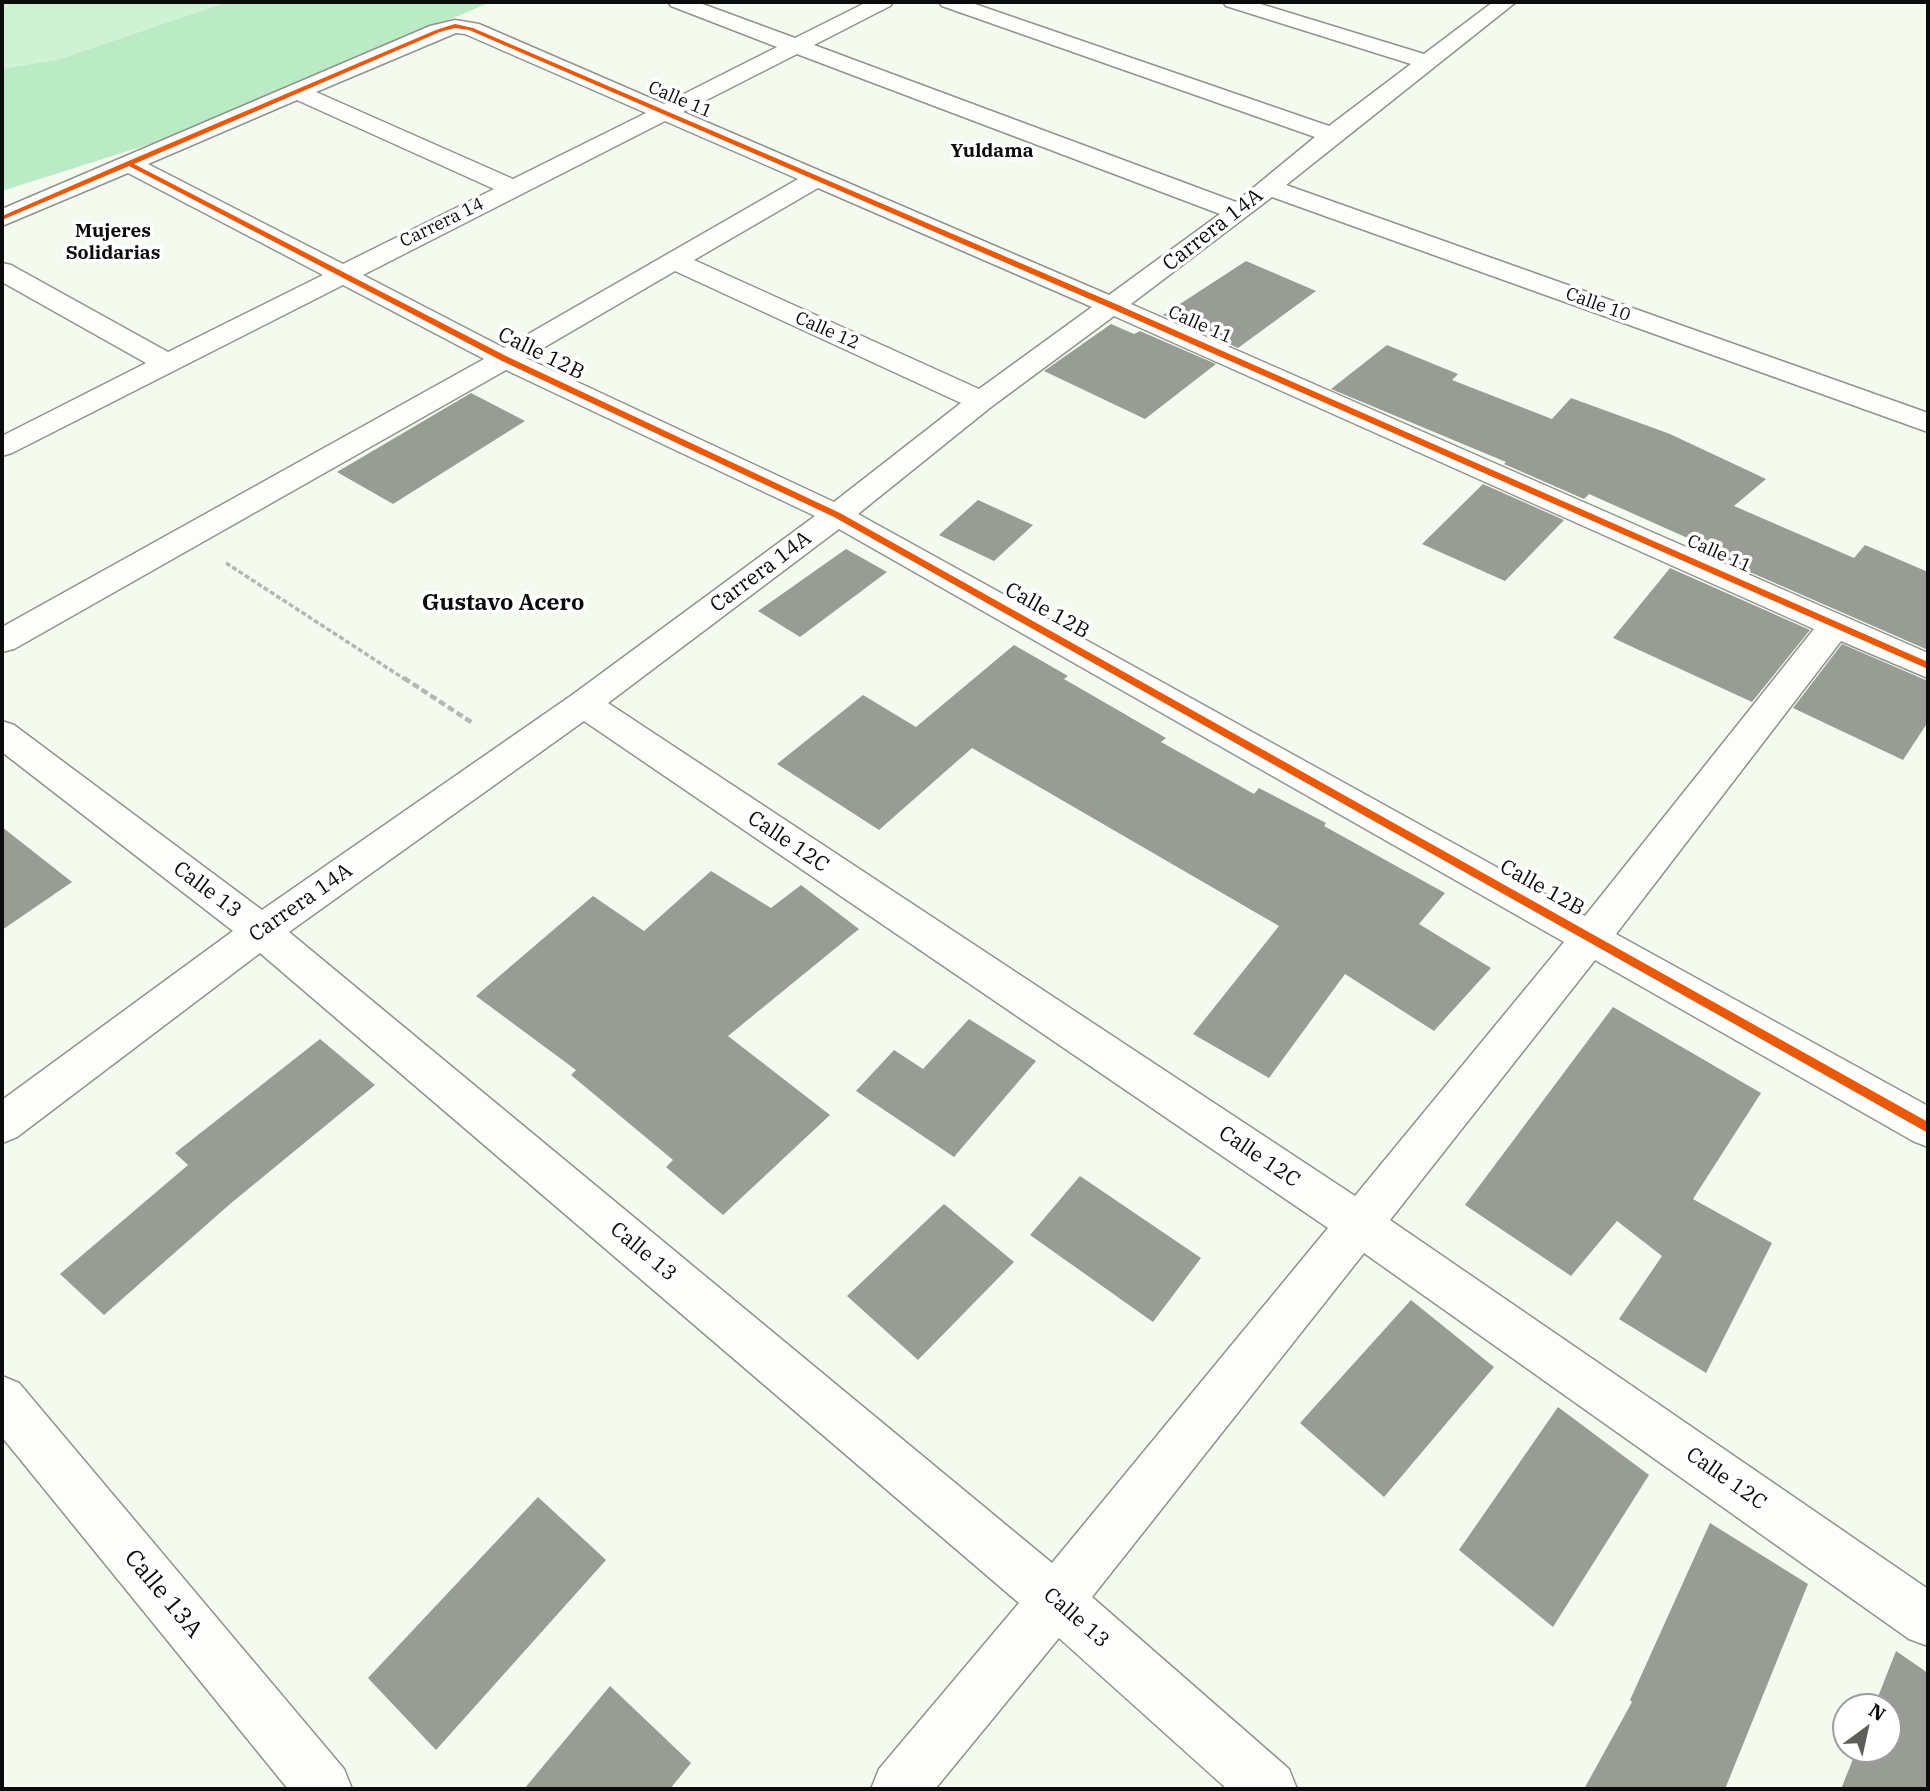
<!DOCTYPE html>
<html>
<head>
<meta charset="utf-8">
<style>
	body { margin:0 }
	#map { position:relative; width:1930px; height:1791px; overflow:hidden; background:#f4faee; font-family:"IBM Plex Serif",serif }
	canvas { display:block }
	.frame { position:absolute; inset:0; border:4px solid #0b0b0b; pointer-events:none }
	.north { position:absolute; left:1832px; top:1693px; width:70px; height:70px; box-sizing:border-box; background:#fff; border:2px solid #9d9d9d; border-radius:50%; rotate:33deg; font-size:19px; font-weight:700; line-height:28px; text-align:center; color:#0b0b0b }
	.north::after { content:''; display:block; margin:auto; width:24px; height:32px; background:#5d5f5a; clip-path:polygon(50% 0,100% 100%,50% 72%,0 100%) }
</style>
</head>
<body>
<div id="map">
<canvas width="1930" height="1791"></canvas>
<div class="frame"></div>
<div class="north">N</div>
</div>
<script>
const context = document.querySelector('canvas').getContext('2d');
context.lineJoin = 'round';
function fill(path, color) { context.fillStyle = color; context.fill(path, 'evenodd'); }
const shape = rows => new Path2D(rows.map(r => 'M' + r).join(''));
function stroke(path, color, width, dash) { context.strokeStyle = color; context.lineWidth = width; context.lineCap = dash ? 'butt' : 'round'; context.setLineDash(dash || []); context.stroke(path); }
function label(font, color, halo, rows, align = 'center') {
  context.font = font + ' "IBM Plex Serif",serif'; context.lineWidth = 7; context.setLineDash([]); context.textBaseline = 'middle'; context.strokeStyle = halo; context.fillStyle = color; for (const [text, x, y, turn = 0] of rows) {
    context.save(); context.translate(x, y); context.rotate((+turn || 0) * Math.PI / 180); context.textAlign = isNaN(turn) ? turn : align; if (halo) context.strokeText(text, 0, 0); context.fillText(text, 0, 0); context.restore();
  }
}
fill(shape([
	[2,2,227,2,60,59,2,69]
]), '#cef2d2');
fill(shape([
	[227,2,491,2,169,138,2,191,2,69,60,59]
]), '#bbebc4');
fill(shape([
	[1246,261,1316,291,1238,348,1163,315],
	[1111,324,1134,334,1140,331,1216,364,1145,419,1044,371],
	[1387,345,1458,374,1452,380,1552,419,1571,398,1670,434,1766,479,1734,506,1854,558,1865,545,1928,572,1928,650,1688,545,1692,540,1589,494,1584,499,1504,464,1506,462,1331,389],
	[471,393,525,421,393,504,337,472],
	[1483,484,1564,520,1505,581,1422,544],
	[978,500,1033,525,994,561,939,535],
	[846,549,887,572,800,637,758,611],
	[1670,568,1810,630,1752,702,1613,638],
	[1842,644,1928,681,1928,722,1903,760,1793,708],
	[1014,645,1068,676,1064,679,1166,738,1161,742,1254,794,1259,788,1326,823,1324,826,1445,893,1419,924,1491,968,1434,1031,1345,974,1269,1078,1193,1034,1279,926,972,748,879,830,777,764,863,695,916,727],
	[2,827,72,882,2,930],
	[711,871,771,908,801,885,859,929,728,1036,830,1115,723,1215,666,1167,673,1160,571,1075,576,1070,476,996,593,896,644,931],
	[1613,1007,1761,1093,1693,1199,1772,1243,1706,1373,1619,1319,1662,1256,1617,1221,1571,1276,1465,1205],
	[969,1019,1036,1061,954,1157,856,1091,894,1050,923,1069],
	[320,1039,375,1085,230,1204,104,1315,60,1274,188,1165,175,1153],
	[1080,1176,1201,1258,1153,1322,1030,1235],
	[944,1204,1014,1262,918,1360,847,1296],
	[1411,1300,1494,1367,1384,1497,1300,1423],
	[1558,1407,1649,1475,1553,1627,1459,1550],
	[538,1497,606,1560,436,1750,368,1678],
	[1710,1523,1808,1584,1725,1789,1584,1789,1632,1702,1630,1700],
	[1896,1651,1928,1673,1928,1789,1841,1789,1857,1749,1888,1749,1888,1707,1874,1707],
	[610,1686,691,1763,670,1789,524,1789]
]), '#999c94');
const minor = shape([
	[668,2,697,2,795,38,867,2,893,2,890,6,814,45,1236,202,1315,137,942,6,939,2,969,2,1329,126,1411,64,1226,6,1223,2,1254,2,1424,54,1493,2,1516,2,1286,185,1928,413,1928,432,1272,197,1131,304,1928,653,1928,678,1841,641,1616,934,1928,1106,1928,1147,1913,1141,1595,960,1390,1220,1928,1589,1928,1646,1909,1639,1364,1253,1092,1597,1289,1769,1297,1789,1227,1789,1059,1638,935,1789,871,1789,879,1769,1019,1603,260,953,17,1137,2,1143,2,1100,233,931,2,752,2,721,14,725,262,910,572,695,815,516,506,370,14,649,2,652,2,627,484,359,343,285,12,453,2,456,2,436,146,363,2,282,2,263,11,265,168,352,323,275,128,173,2,226,2,209,430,26,455,20,479,24,664,104,777,47,671,6,668,2],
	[456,33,465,34,646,113,513,179,316,92,456,33],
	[797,54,1220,214,1109,295,683,112,797,54],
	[297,100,494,189,343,264,148,164,297,100],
	[665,121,798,179,504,348,363,275,665,121],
	[818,188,1092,307,979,389,694,260,818,188],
	[675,271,961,403,834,502,526,358,675,271],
	[1114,316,1814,629,1585,916,858,514,991,407,1114,316],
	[839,529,1564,942,1355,1196,608,703,839,529],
	[584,721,1328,1228,1052,1563,289,932,584,721],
	[2,1376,19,1383,344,1769,352,1789,288,1789,2,1437,2,1376]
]);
stroke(minor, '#90938d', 3);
stroke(shape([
	[226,563,406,680]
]), '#b6b7b5', 3.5, [5, 2.5]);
stroke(shape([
	[404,678,474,724]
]), '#b6b7b5', 4.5, [7, 3.5]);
fill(minor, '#fdfefc');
fill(shape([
	[455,24,473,28,1116,304,1928,662,1928,669,1110,308,469,30,455,28,440,32,134,164,508,357,840,513,1928,1122,1928,1133,834,517,502,361,129,166,2,220,2,216,126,162,436,30,455,24]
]), '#e8590c');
label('18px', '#0b0b0b', '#fff', [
	["Calle 11",680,100,23],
	["Carrera 14",442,223,-26],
	["Calle 10",1598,305,20],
	["Calle 11",1200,325,24],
	["Calle 12",827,331,24],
	["Calle 11",1719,554,24]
]);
label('bold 19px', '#0b0b0b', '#fff', [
	["Yuldama",992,152],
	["Mujeres",113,232],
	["Solidarias",113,254]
]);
label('21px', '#0b0b0b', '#fff', [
	["Carrera 14A",1213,230,-38],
	["Calle 12B",541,354,26],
	["Carrera 14A",761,572,-37],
	["Calle 12B",1047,611,29],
	["Calle 12C",788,842,34],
	["Calle 12B",1542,888,29],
	["Calle 13",207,890,37],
	["Carrera 14A",301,903,-35],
	["Calle 12C",1259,1157,34],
	["Calle 13",643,1252,40],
	["Calle 12C",1726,1479,35],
	["Calle 13",1076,1618,41]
]);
label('bold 23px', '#0b0b0b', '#fff', [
	["Gustavo Acero",503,603]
]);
label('24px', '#0b0b0b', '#fff', [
	["Calle 13A",163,1594,50]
]);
</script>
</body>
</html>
